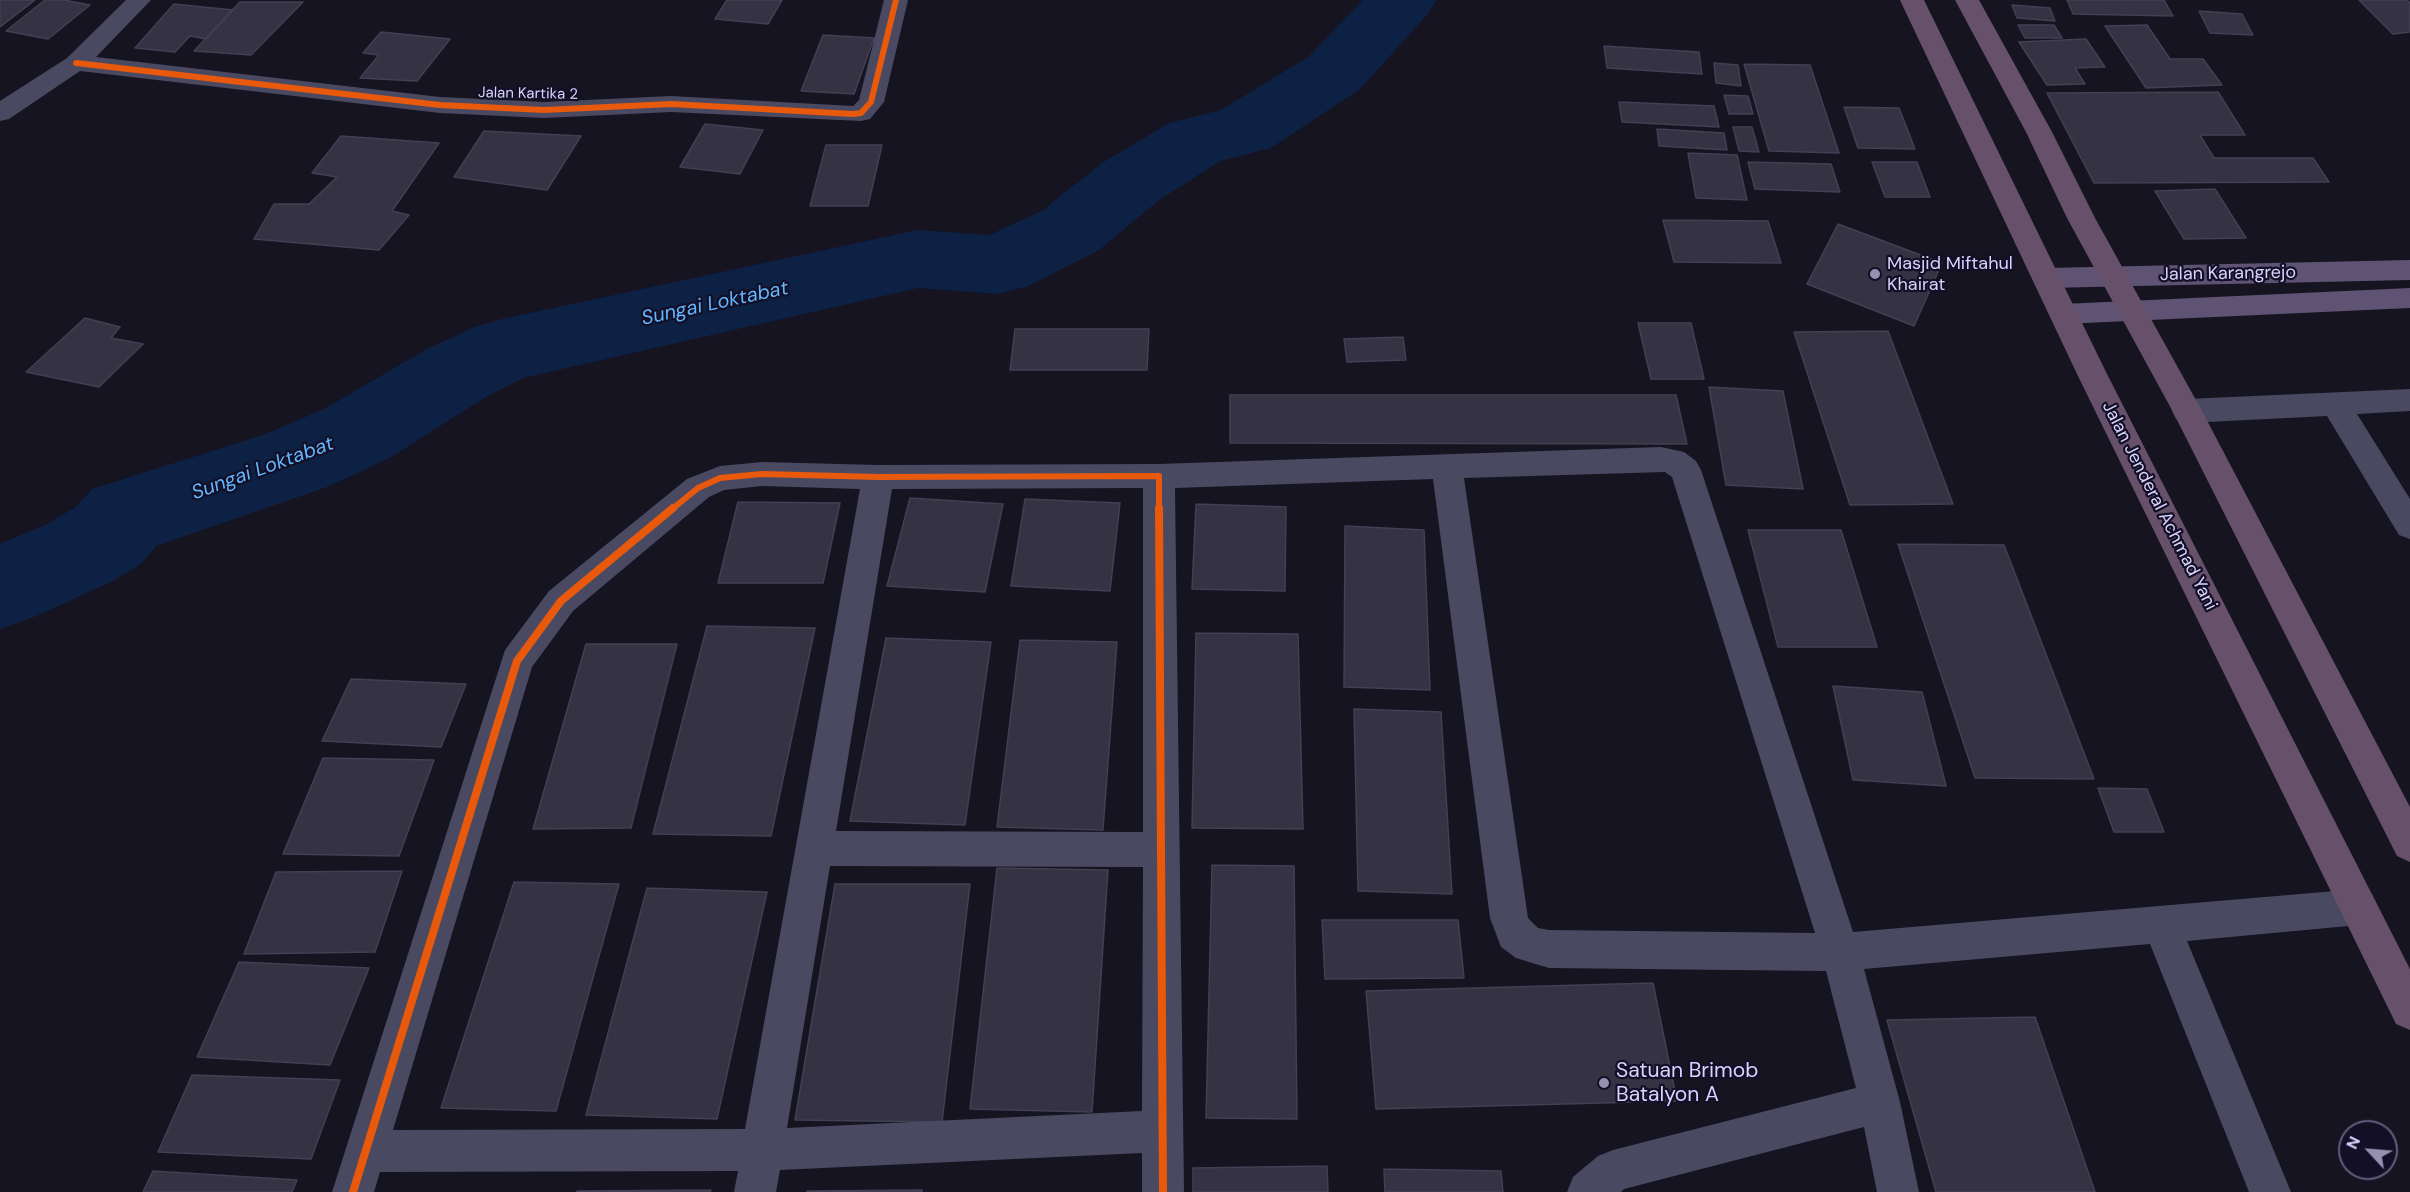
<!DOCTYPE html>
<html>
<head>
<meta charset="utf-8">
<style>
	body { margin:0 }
	#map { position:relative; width:2410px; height:1192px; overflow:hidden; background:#161421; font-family:"DM Sans",sans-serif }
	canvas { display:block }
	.north { position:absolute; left:2338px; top:1120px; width:60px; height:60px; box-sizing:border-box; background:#130f26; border:2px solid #625e7d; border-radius:50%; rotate:296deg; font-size:16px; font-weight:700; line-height:24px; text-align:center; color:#d9d4ff }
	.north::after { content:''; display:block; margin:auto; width:21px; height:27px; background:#9591b1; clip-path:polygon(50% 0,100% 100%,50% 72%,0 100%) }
</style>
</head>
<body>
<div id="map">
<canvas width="2410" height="1192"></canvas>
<div class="north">N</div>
</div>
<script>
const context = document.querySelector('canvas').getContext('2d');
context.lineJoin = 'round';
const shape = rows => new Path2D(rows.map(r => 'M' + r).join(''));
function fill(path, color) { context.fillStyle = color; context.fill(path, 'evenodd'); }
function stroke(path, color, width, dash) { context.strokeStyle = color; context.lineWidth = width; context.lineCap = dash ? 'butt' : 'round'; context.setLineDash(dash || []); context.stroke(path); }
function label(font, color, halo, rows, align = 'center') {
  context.font = font + ' "DM Sans",sans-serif'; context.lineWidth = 4.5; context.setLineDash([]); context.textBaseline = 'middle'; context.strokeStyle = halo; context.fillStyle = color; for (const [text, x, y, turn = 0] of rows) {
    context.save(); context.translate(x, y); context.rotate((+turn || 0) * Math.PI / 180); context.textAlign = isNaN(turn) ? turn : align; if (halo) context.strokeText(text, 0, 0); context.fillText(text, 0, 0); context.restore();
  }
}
fill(shape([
	[1363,0,1437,0,1427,15,1360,89,1271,148,1220,161,1158,201,1099,250,1028,286,999,294,918,288,523,378,489,395,388,459,327,487,156,546,142,563,113,581,34,617,0,629,0,544,45,525,76,507,92,489,263,435,324,409,427,349,472,328,502,319,918,230,990,235,1043,210,1102,163,1169,123,1221,110,1308,57,1363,0]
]), '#0d2144');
const building = shape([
	[0,0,35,0,0,27,0,0],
	[45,0,64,0,90,5,48,39,6,31,45,0],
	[727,0,782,0,768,24,715,19,727,0],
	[2067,0,2164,0,2173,16,2073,14,2067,0],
	[2359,0,2407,0,2410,3,2410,32,2393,34,2359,0],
	[240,2,303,2,251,55,194,51,240,2],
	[174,4,233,10,206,39,190,36,175,52,135,48,174,4],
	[2012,5,2050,8,2055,21,2017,18,2012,5],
	[2199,11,2242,14,2253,35,2210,33,2199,11],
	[2018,25,2054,25,2062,38,2025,38,2018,25],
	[2147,25,2170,59,2203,59,2222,85,2146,88,2105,26,2147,25],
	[381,32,450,39,417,81,360,78,379,55,363,53,381,32],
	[823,35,874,38,854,94,801,91,823,35],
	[2086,39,2105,67,2075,68,2085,84,2047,85,2019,42,2086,39],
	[1604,46,1699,52,1702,74,1607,68,1604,46],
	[1714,63,1738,65,1741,86,1716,83,1714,63],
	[1744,64,1810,65,1839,153,1769,151,1744,64],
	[2218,92,2245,135,2200,135,2214,158,2313,158,2329,182,2094,183,2047,93,2218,92],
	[1724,95,1748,96,1753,114,1729,114,1724,95],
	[1619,102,1714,106,1719,127,1622,122,1619,102],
	[1844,107,1899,108,1915,149,1858,148,1844,107],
	[705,124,763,130,740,174,680,167,705,124],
	[1733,127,1752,127,1759,152,1739,151,1733,127],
	[1657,129,1724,133,1727,150,1659,146,1657,129],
	[484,131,581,136,547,190,454,177,484,131],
	[341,136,439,143,392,211,409,215,379,250,254,239,274,204,309,204,337,177,312,173,341,136],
	[826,145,882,145,868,206,810,206,826,145],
	[1688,153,1737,155,1747,200,1696,198,1688,153],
	[1748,162,1831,164,1840,192,1755,189,1748,162],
	[1872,162,1917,162,1930,197,1885,197,1872,162],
	[2215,189,2246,238,2184,239,2155,191,2215,189],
	[1663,220,1768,221,1781,263,1674,262,1663,220],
	[1838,224,1942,263,1914,326,1807,284,1838,224],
	[85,318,120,327,111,338,143,344,99,387,26,372,85,318],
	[1638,323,1691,323,1704,379,1651,379,1638,323],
	[1015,329,1149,329,1147,370,1010,370,1015,329],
	[1888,331,1953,504,1850,505,1794,332,1888,331],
	[1403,337,1406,360,1347,362,1344,339,1403,337],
	[1709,387,1783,391,1803,489,1726,485,1709,387],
	[1230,395,1676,395,1687,444,1230,443,1230,395],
	[910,498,1003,504,985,592,887,586,910,498],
	[1025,499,1120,503,1110,591,1011,586,1025,499],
	[738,502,840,503,823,583,718,583,738,502],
	[1196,504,1286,507,1285,591,1192,589,1196,504],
	[1345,526,1424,530,1430,690,1344,687,1345,526],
	[1748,530,1841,530,1877,647,1778,647,1748,530],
	[1898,544,2004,545,2094,779,1975,778,1898,544],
	[707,626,815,628,771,836,653,834,707,626],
	[1196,633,1298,634,1303,829,1192,828,1196,633],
	[886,638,991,642,965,825,850,821,886,638],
	[1020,640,1117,642,1103,830,997,827,1020,640],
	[586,644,677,644,631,828,533,829,586,644],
	[351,679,466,684,441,747,322,741,351,679],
	[1833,686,1922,692,1946,786,1853,780,1833,686],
	[1354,709,1441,712,1452,894,1358,891,1354,709],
	[323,758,434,760,399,856,283,854,323,758],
	[2098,788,2147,789,2164,832,2114,832,2098,788],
	[1212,865,1294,866,1297,1119,1206,1118,1212,865],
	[997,868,1108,870,1092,1112,970,1109,997,868],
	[402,871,375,952,244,954,276,872,402,871],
	[514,882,619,884,556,1111,441,1108,514,882],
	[835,884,970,884,942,1122,795,1120,835,884],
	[647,888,767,892,717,1119,586,1115,647,888],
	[1322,920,1458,920,1464,978,1325,979,1322,920],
	[239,962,369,968,330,1065,197,1057,239,962],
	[1653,983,1677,1101,1376,1109,1366,991,1653,983],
	[2035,1017,2095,1192,1936,1192,1887,1020,2035,1017],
	[192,1075,340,1080,311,1159,158,1152,192,1075],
	[1327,1166,1328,1192,1193,1192,1193,1168,1327,1166],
	[1384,1169,1501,1171,1503,1192,1385,1192,1384,1169],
	[153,1171,297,1180,292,1192,143,1192,153,1171],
	[711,1190,710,1192,577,1192,577,1191,711,1190],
	[922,1190,922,1192,807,1192,807,1191,922,1190]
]);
fill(building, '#343243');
stroke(building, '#433f54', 1.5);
fill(shape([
	[126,0,151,0,96,57,440,97,544,102,671,96,853,106,859,100,884,0,908,0,884,102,870,119,861,121,671,112,544,118,440,113,80,71,9,119,0,121,0,101,67,58,126,0],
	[2410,389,2410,411,2357,414,2410,499,2410,539,2399,535,2327,416,2187,423,2176,419,2172,411,2176,403,2187,399,2410,389],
	[1661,447,1684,452,1696,461,1701,470,1853,932,2359,889,2372,894,2378,907,2372,920,2359,925,2187,941,2291,1192,2249,1192,2150,944,1864,969,1900,1102,1919,1192,1877,1192,1864,1127,1624,1189,1621,1192,1567,1192,1573,1177,1598,1156,1613,1150,1856,1088,1826,971,1549,968,1516,958,1501,947,1490,918,1433,479,1175,488,1184,1192,1142,1192,1142,1153,780,1170,776,1192,734,1192,738,1171,380,1172,374,1192,332,1192,505,650,549,591,687,479,720,466,762,462,878,465,1159,464,1661,447],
	[1665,472,1672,477,1815,933,1549,930,1538,928,1528,918,1464,478,1665,472],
	[762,486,860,489,745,1129,393,1130,532,667,573,611,709,497,724,490,762,486],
	[1143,488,1143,832,836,831,892,489,1143,488],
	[830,866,1143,867,1142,1111,787,1128,830,866]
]), '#4a4962');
fill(shape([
	[2410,260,2410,280,2046,288,2036,285,2032,278,2036,271,2046,268,2410,260],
	[2410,288,2410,308,2063,324,2053,321,2049,314,2053,307,2063,304,2410,288]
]), '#5e5373');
fill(shape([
	[1900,0,1924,0,2107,374,2410,969,2410,1030,2396,1024,2077,374,1900,0],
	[1955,0,1979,0,2052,132,2095,218,2202,411,2410,807,2410,862,2397,856,2173,412,2067,218,2026,132,1955,0]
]), '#67516a');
stroke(shape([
	[76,63,440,105,544,110,671,104,853,114,861,113,871,102,896,0],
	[671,510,698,488,720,478,762,474,878,477,1159,476,1159,510]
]), '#e8590c', 6);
stroke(shape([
	[1159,508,1163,1192],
	[353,1192,517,661,561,601,673,508]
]), '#e8590c', 8);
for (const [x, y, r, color] of [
	[1875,274,6,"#9591b1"],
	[1604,1083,6,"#9591b1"]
]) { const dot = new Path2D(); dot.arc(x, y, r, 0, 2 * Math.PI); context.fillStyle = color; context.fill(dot); stroke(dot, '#130f26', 2); }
label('15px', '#d9d4ff', '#130f26', [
	["Jalan Kartika 2",528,94,1]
]);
label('18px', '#d9d4ff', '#130f26', [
	["Masjid Miftahul",1887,264],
	["Khairat",1887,285]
], 'left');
label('18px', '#d9d4ff', '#130f26', [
	["Jalan Karangrejo",2228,274,-1],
	["Jalan Jenderal Achmad Yani",2159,506,63]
]);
label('italic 20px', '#62b6ff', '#130f26', [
	["Sungai Loktabat",715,304,-12],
	["Sungai Loktabat",263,469,-20]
]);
label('21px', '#d9d4ff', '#130f26', [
	["Satuan Brimob",1616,1071],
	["Batalyon A",1616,1095]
], 'left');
</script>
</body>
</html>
